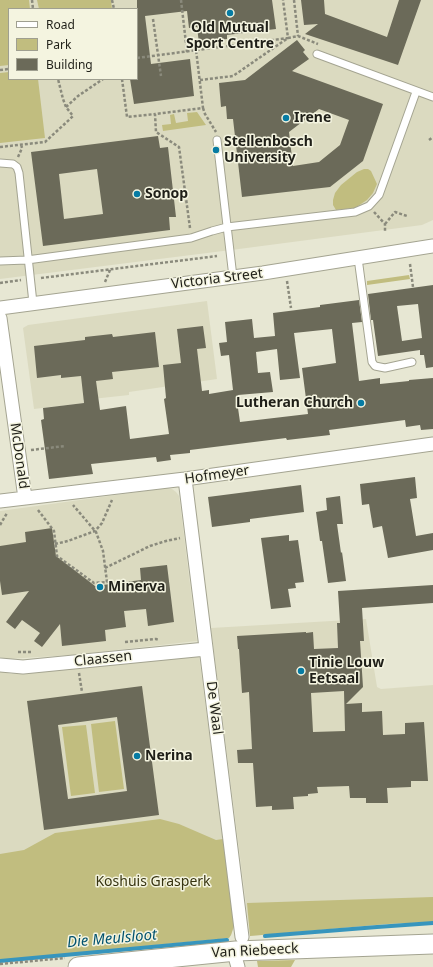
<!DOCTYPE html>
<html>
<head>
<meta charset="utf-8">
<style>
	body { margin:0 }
	#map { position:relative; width:433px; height:967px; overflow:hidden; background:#e7e7d3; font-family:"Noto Sans",sans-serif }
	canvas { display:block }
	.legend { position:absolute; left:8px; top:8px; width:130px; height:72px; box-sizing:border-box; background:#f4f4e0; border:1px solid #9f9f90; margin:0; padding:5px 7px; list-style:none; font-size:12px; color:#1f1f18 }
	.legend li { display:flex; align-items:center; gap:8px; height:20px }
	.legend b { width:20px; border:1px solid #9f9f90 }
</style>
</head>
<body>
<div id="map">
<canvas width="433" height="967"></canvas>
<ul class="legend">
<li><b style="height:5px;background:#fff"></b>Road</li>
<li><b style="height:11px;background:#c1bd7f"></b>Park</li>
<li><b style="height:11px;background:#6b6a59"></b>Building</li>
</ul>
</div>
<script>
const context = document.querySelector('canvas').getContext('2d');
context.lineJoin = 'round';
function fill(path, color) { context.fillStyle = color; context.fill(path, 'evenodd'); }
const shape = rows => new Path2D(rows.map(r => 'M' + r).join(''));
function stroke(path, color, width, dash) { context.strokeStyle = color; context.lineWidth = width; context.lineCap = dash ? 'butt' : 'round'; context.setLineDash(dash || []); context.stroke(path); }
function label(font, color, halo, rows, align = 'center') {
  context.font = font + ' "Noto Sans",sans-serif'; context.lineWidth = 3; context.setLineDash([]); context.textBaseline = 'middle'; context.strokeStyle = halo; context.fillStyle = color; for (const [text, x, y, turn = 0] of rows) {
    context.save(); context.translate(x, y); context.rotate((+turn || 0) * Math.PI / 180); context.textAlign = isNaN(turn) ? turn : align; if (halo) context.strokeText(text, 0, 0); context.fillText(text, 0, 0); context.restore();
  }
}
fill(shape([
	[0,0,433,0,433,220,422,225,239,249,0,279],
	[9,9,137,9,137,79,9,79],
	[207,301,217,379,129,392,129,395,83,400,84,403,34,409,23,328,28,325],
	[167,488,172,489,176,492,179,496,180,503,197,641,72,655,7,659,0,657,0,511],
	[366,619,377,687,381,689,433,685,433,922,387,924,250,936,211,628],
	[199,655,234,926,231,935,229,938,0,960,0,671,11,674,33,673]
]), '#dbdac0');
fill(shape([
	[0,0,29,0,30,9,9,9,9,65,0,66],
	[37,0,111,0,112,9,39,9],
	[9,72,9,79,38,79,45,138,0,143,0,73],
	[197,112,206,125,163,131,162,125,171,124,170,115,174,114,176,123,188,121,187,113],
	[364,169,368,169,371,171,377,184,373,193,367,200,355,208,336,210,333,205,333,200,335,193,341,185,357,172],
	[409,275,410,279,367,285,367,281],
	[115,721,124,789,99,792,91,724],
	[86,725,95,793,71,796,62,727],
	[160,819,179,824,216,840,223,839,234,926,231,935,229,938,0,960,0,854,24,850,55,833],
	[433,897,433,922,387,924,250,936,247,903],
	[295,960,291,967,258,967,257,961]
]), '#c1bd7f');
stroke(shape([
	[265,936,377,927,433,923],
	[0,961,227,940]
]), '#3795bd', 4);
fill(shape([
	[137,0,272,0,276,29,227,35,227,39,199,43,197,27,189,28,187,11,145,16,151,64,190,59,194,96,134,104,130,79,137,79],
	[301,0,324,0,325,14,387,37,399,0,421,0,398,65,305,34,318,24,304,25],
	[297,40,305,50,303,52,309,59,292,71,383,104,363,161,330,187,242,197,233,119,227,119,226,106,221,107,219,83,245,80],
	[319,109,349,120,340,145,319,162,293,166,289,132],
	[158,136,160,148,168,147,176,217,169,217,170,230,43,246,31,152],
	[97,169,103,214,64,219,59,174],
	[433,285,433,367,426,368,424,355,420,355,420,350,378,356,373,320,371,320,368,294],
	[418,304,422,338,402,341,397,306],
	[359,300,362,322,352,323,359,381,380,378,380,384,409,381,409,380,433,378,433,429,421,430,420,425,406,427,405,420,329,430,330,435,287,440,286,438,190,450,190,453,170,455,171,460,157,462,156,457,91,464,93,474,49,479,41,420,44,419,43,408,84,403,81,376,61,378,61,375,37,378,34,346,85,340,85,337,112,334,113,337,155,332,159,367,112,372,113,379,96,381,100,410,126,406,130,439,169,434,164,399,166,398,163,365,181,363,177,329,203,326,206,348,197,349,202,391,209,390,209,394,233,390,229,355,221,356,219,343,227,342,225,322,252,319,254,338,275,336,273,313,320,307,320,305],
	[332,329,336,363,302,368,308,414,240,422,237,401,239,401,238,395,273,392,270,372,258,373,256,352,277,349,280,380,300,378,294,333],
	[415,477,417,498,410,499,416,536,433,533,433,550,388,558,382,526,373,528,369,504,362,505,360,484],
	[301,485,304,512,250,519,250,522,212,527,208,497],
	[340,496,343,524,337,524,341,553,342,552,346,581,328,583,322,541,320,541,316,512,327,510,326,498],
	[52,528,56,556,95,586,141,580,140,568,167,565,174,622,148,626,146,609,124,611,126,627,105,630,106,641,62,646,60,624,42,647,34,641,40,633,22,620,15,629,6,622,29,591,2,595,0,581,0,546,26,542,25,532],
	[289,535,289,541,298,540,304,582,295,583,296,588,288,589,291,607,271,609,261,538],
	[433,585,433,603,362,608,364,641,360,641,363,687,346,704,362,703,362,712,382,711,383,735,405,734,405,723,424,722,428,781,411,781,411,787,387,788,388,803,366,803,366,798,350,798,349,786,317,787,318,793,308,794,308,796,293,797,294,809,272,810,272,806,256,807,253,763,238,763,237,750,252,749,249,692,242,693,239,649,238,649,237,636,306,632,306,633,313,632,314,649,338,648,337,623,340,623,338,591],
	[344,691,345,731,313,732,311,693],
	[142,686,159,815,44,830,27,701],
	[117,717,127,791,68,799,58,725]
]), '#6b6a59');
const lane = shape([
	[317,54,433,97],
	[217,140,233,277],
	[0,163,13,164,17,167,19,173,33,303],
	[358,258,372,362,375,366,385,368,412,362],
	[0,261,27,260,191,238,212,231,227,227,355,212,369,206,379,195,416,92]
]);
const street = shape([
	[0,308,263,273,433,246],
	[0,318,25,498],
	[185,479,242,937],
	[0,501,185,479,433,444],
	[0,665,23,667,206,649],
	[236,951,236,960,238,967]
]);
const secondary = shape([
	[78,967,236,951,433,944]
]);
stroke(lane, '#a4a491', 9);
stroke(street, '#a4a491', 15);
stroke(secondary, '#a4a491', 21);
stroke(shape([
	[32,0,33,9],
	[112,0,114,9],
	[181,0,187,52],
	[294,0,298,36],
	[153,19,161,76],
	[137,58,288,38,283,0],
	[0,70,9,69],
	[122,79,127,117,155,114],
	[200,80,233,76,288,38,298,36,318,44],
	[66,107,78,96,103,79],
	[203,108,205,114,216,132],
	[429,140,433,137],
	[0,147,45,142,70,119,73,116,66,107,63,99,58,79],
	[18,157,22,148,21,144],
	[374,212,385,224,385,232],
	[385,224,395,212,407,216],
	[190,228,179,147,156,132,155,114,203,108,196,50],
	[410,264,413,287],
	[41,278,217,256],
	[287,281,291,308],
	[105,282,110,270],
	[0,283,21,280],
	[31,450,65,446],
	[38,510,54,531,57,556,94,583,107,582,103,551,96,532,73,505],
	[0,525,7,513],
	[55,544,68,541,95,531,102,523,112,500],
	[105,568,150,546,166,541,180,538],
	[125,642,156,639,159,640],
	[18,652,33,652],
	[79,673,82,692],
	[0,964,65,958]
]), '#8a8a7c', 2.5, [3, 2]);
stroke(lane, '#fff', 7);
stroke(street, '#fff', 13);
stroke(secondary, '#fff', 19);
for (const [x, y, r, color] of [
	[230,13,4,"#067ba3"],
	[286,118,4,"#067ba3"],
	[216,150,4,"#067ba3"],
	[137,194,4,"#067ba3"],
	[361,403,4,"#067ba3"],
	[100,587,4,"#067ba3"],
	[301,671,4,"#067ba3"],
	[137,756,4,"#067ba3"]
]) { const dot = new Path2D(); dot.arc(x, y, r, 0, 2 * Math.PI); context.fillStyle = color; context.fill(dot); stroke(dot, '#f4f4e0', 1.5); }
label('bold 14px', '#1f1f18', '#f4f4e0', [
	["Old Mutual",230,28,"center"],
	["Sport Centre",230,44,"center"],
	["Irene",294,118],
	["Stellenbosch",224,142],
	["University",224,158],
	["Sonop",145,194],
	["Lutheran Church",353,403,"right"],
	["Minerva",108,587],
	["Tinie Louw",309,663],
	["Eetsaal",309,679],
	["Nerina",145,756]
], 'left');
label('14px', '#1f1f18', '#f4f4e0', [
	["Victoria Street",217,279,-7],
	["McDonald",19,456,82],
	["Hofmeyer",217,475,-8],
	["Claassen",103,659,-6],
	["De Waal",214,708,83],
	["Van Riebeeck",255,951,-3]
]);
label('14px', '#373410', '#f4f4e0', [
	["Koshuis Grasperk",153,882]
]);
label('italic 15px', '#03536f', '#f4f4e0', [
	["Die Meulsloot",112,939,-5]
]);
</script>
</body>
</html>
